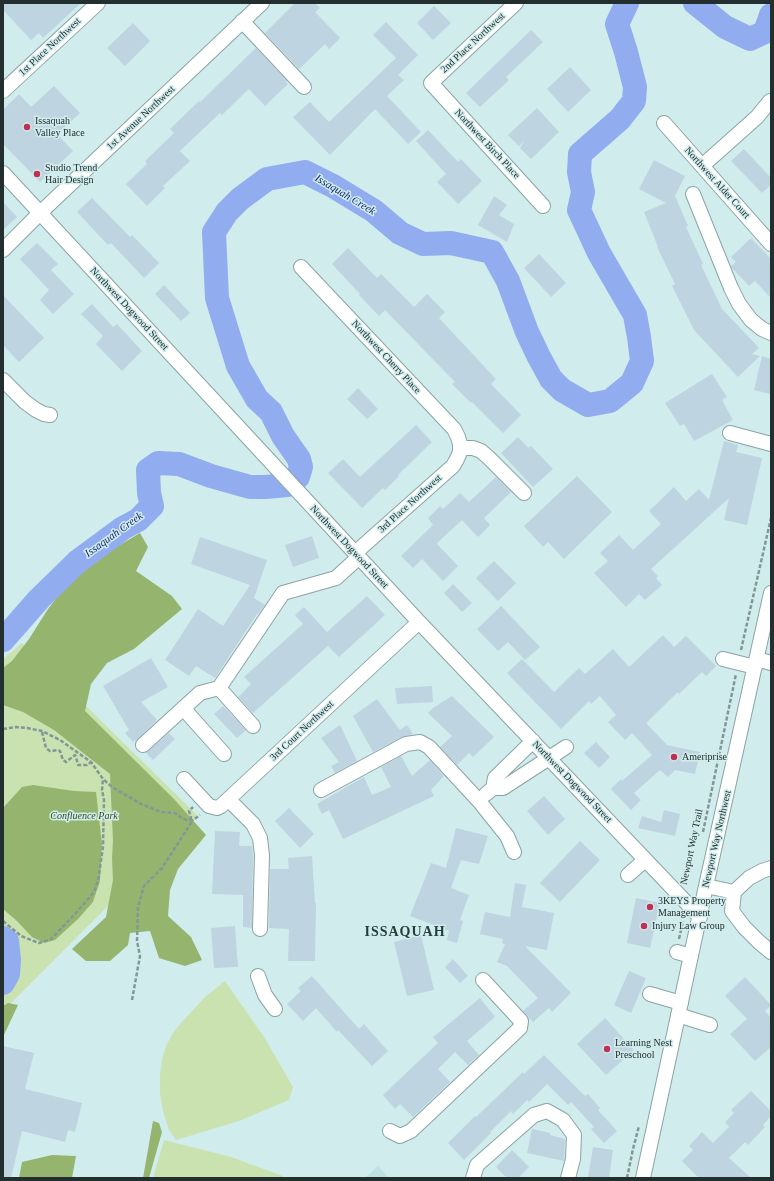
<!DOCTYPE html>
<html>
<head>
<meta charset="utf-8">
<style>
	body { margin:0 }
	#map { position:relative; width:774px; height:1181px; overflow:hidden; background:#d1eced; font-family:Georgia,serif }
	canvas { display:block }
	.frame { position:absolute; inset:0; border:4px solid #232e2e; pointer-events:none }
</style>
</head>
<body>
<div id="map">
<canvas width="774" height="1181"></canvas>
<div class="frame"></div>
</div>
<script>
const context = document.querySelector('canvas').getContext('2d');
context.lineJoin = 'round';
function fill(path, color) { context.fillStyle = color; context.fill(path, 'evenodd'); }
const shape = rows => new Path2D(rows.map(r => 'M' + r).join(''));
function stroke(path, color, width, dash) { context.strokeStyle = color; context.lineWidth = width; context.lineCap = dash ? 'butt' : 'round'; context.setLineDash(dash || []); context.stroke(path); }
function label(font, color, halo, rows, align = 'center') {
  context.font = font + ' Georgia,serif'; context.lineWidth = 3; context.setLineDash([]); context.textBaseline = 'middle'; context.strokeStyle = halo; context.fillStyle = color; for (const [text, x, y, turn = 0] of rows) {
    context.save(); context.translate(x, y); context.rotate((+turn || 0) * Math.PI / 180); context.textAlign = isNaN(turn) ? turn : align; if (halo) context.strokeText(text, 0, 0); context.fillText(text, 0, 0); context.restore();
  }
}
fill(shape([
	[378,1166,389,1178,365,1178]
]), '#bce2e3');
fill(shape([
	[22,643,198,816,3,1011,3,994,12,984,16,958,10,932,3,927,3,659],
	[225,981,266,1040,293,1087,289,1100,239,1121,176,1140,169,1130,163,1111,160,1093,160,1075,162,1059,166,1046,173,1033,180,1024,205,997],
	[164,1140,231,1157,283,1176,283,1178,153,1178]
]), '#cae2b0');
fill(shape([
	[140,533,148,547,136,571,172,596,182,609,134,649,107,663,91,684,85,711,174,799,206,835,178,869,170,890,168,916,191,937,202,960,185,966,159,958,150,931,130,933,128,945,110,961,86,961,72,949,106,917,113,880,112,858,113,840,110,774,54,730,23,712,3,705,3,668,12,661,29,639,48,609,72,578,103,555],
	[33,785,74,791,96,792,102,844,100,881,93,902,78,919,55,940,44,943,32,937,17,921,3,909,3,808,22,787],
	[8,1003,18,1005,3,1037,3,1006],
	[153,1121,159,1123,162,1132,149,1178,143,1178],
	[52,1155,76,1156,72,1178,19,1178,22,1162]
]), '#95b56f');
stroke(shape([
	[695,3,725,27,750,39,765,32,771,15],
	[3,640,39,599,77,562,123,528,138,520,152,506,149,493,148,470,158,463,179,464,211,476,250,487,265,487,288,485,298,477,301,467,299,459,283,436,271,412,257,399,238,366,217,298,214,232,227,212,240,199,267,179,305,172,333,186,374,211,400,233,423,244,451,243,492,252,508,281,527,332,539,357,551,379,562,390,588,405,610,401,632,383,642,361,639,337,635,315,599,253,579,210,583,192,579,172,580,154,620,119,634,101,635,87,626,52,617,24,627,3],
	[3,938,7,941,9,960,8,974,3,983]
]), '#91acef', 24);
fill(shape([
	[3,3,81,3,43,38,39,33,31,40,3,10],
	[295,3,315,3,320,8,315,12,340,38,329,49,325,44,299,69,265,33],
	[434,6,451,23,433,40,417,23],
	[386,22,418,55,398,75,404,80,387,96,421,132,408,144,375,109,330,155,293,117,310,102,329,122,396,58,373,35],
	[133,23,150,41,125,66,107,48],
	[531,30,543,42,506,77,509,80,480,107,466,93],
	[256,48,287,81,286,82,288,84,265,106,249,89,222,115,220,113,180,151,190,161,163,186,165,188,147,206,126,184,147,164,145,161,174,133,170,129,199,101,200,102],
	[570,67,591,90,568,112,547,89],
	[54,86,80,113,57,134,73,151,40,182,3,144,3,110,19,94,31,107],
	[537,108,559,132,531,159,520,148,524,141,519,146,508,135],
	[428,130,458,162,461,159,482,181,458,204,437,182,446,174,416,141],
	[744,149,771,178,771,185,762,193,731,161],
	[654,160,685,176,675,196,688,226,686,227,703,264,701,265,722,309,759,348,752,354,760,356,738,377,694,330,672,286,675,284,657,247,658,247,644,212,666,203,639,189],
	[494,196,507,205,499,215,514,224,507,242,478,225],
	[92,198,130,237,132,235,159,263,144,278,111,243,108,245,77,212],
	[3,202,17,217,3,230],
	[751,238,771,259,771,298,755,281,749,286,732,268,731,266,736,262,731,257],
	[37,243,58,264,51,270,74,294,53,314,40,300,49,290,20,259],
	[348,248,377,278,381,274,414,307,427,294,445,312,439,318,496,379,491,384,521,415,503,433,472,402,471,403,452,384,455,382,385,310,379,316,359,295,360,294,332,264],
	[539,254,566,283,551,297,524,268],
	[164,285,190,313,181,321,155,294],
	[3,295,44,338,19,362,3,345],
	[92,304,113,327,117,324,142,351,122,371,96,344,103,336,81,314],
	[762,356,771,359,771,394,754,390],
	[712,374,727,397,722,400,733,420,694,441,684,424,680,426,665,403],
	[358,388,378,409,367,419,347,399],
	[416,425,432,442,398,475,399,476,385,490,383,488,362,508,328,473,343,459,360,477],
	[518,437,529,448,531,446,553,469,533,487,501,453],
	[724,441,738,445,736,452,762,458,747,525,724,520,729,498,651,569,658,576,656,578,662,585,645,600,639,594,626,607,594,573,608,561,600,553,619,535,633,550,661,524,649,511,674,487,686,501,699,489,709,500],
	[577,476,612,512,564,559,548,542,543,547,524,526],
	[496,477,511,492,484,518,490,525,478,537,462,520,437,543,437,544,458,566,443,581,422,559,413,568,401,556,433,525,428,518,440,506,443,509,460,493,469,502],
	[312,536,319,558,293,567,285,545],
	[200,537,267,560,254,598,265,605,258,614,257,614,215,678,196,666,189,676,165,660,198,609,223,626,250,585,191,564],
	[494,561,516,583,498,601,476,578],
	[453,584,472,603,462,612,444,593],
	[367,596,385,615,339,657,328,646,253,713,238,697,251,684,244,677,303,624,295,615,304,607,327,632],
	[501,606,540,647,525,660,508,642,498,651,477,629],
	[663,635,674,647,686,636,716,666,706,676,702,672,679,694,678,692,646,723,667,745,700,752,695,774,675,770,668,777,660,770,634,793,641,800,631,810,611,789,621,779,622,781,652,755,632,733,625,740,608,722,616,715,600,696,591,704,589,701,561,729,507,673,522,659,554,692,579,668,585,674,613,649,629,667],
	[151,658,168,687,141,702,157,720,136,741,135,740,133,742,125,733,129,730,103,686],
	[432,686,433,702,397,704,395,688],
	[452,696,494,737,473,757,469,753,457,765,440,747,452,736,428,713,433,708],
	[377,699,400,730,407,725,413,734,402,737,373,752,353,716],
	[223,706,246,730,237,738,214,714],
	[340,725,357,761,335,773,331,766,339,762,321,738],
	[169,733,175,739,153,760,146,753],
	[596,742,610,757,599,768,584,753],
	[401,756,412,776,430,760,444,776,431,790,434,796,343,839,329,810,322,814,317,804,364,777,372,795,391,787,381,767],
	[544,796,565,819,548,835,527,811],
	[289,808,314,834,300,848,275,821],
	[664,810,680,814,675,836,638,828,642,816,661,822],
	[456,828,488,836,479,864,461,860,451,888,469,895,460,920,463,921,457,943,447,940,449,931,410,916,431,863,446,868],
	[215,831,240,832,239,846,252,846,253,855,252,928,243,927,243,895,212,894],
	[580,841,600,860,560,902,540,883],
	[312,856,315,903,316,903,315,961,288,961,289,929,269,928,270,869,289,869,288,858],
	[515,883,526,885,522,907,554,913,547,950,525,946,571,993,552,1012,549,1008,533,1022,523,1011,538,998,507,966,497,962,505,944,502,943,503,939,480,934,485,912,510,917],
	[636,898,660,903,650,948,627,943],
	[235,926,238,967,214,968,211,928],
	[421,935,434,990,407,996,394,942],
	[453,959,468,976,460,983,445,967],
	[629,971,646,978,631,1013,614,1005],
	[312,976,359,1029,364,1024,388,1051,372,1066,338,1030,337,1032,316,1008,303,1021,287,1004,301,991,298,988],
	[745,977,771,1005,765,1011,771,1018,771,1047,755,1061,730,1034,747,1019,725,996],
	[480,998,495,1017,467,1041,479,1055,468,1065,455,1052,438,1069,450,1082,413,1117,400,1104,395,1109,383,1095,438,1043,433,1037],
	[605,1018,634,1050,606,1075,577,1044],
	[3,1046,34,1053,25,1089,82,1103,75,1132,68,1130,65,1142,22,1131,11,1178,3,1178],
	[544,1055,585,1096,588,1094,600,1108,598,1110,617,1131,604,1143,591,1129,594,1127,571,1102,568,1105,547,1084,529,1102,527,1100,513,1114,511,1111,490,1132,491,1133,464,1160,448,1143,475,1116,476,1117,523,1072,524,1074],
	[751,1091,771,1111,771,1116,763,1125,765,1127,748,1145,745,1142,729,1158,751,1178,699,1178,682,1161,693,1150,689,1146,702,1132,713,1143,729,1127,725,1122,734,1113,731,1110],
	[532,1129,550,1133,550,1135,565,1139,564,1161,527,1153],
	[593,1147,613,1150,609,1178,588,1178],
	[512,1150,529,1167,518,1178,507,1178,496,1167]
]), '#bed4e0');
const minor = shape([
	[516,3,431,83,543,206],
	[242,21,304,87],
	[3,91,98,3],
	[664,123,771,244],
	[702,166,757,117,770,101],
	[3,173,419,622,700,917],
	[693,194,731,288,739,304,751,320,762,329,771,333],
	[3,250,40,213,262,3],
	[301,267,454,429,458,437,460,444,460,452,457,459,453,466,355,553],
	[3,380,25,402,36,410,44,414,50,415],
	[730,433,771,444],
	[460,448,473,448,481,451,489,458,524,493],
	[723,659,755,667],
	[757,659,771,663],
	[219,688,253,726],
	[183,708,224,754],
	[143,745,200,693,219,688,283,593,336,578,359,557],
	[184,779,209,806,217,808,221,806,419,622],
	[493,788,503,788,566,747],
	[321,790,406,744,420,742,429,747,479,801,507,836,514,852],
	[486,794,493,788,495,778,533,741],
	[229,800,253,824,260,838,262,855,260,929],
	[771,868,762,871,749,878,734,892,732,911,744,927,759,942,771,952],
	[628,875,645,860],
	[706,886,734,892],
	[677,952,691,956],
	[258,976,265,995,275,1009],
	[650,994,681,1003],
	[678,1015,710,1025],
	[390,1131,400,1136,411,1131,520,1028,521,1021,483,980],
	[473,1178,477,1165,534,1115,547,1111,563,1120,574,1135,573,1159,568,1178],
	[643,1178,706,886,771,593]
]);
stroke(minor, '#8aa4a5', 16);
stroke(shape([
	[741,650,771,518],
	[3,729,16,727,27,728,42,731,60,740,91,762,103,779,112,787,141,804,161,812,175,813,183,819,187,820,193,820,200,815],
	[42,732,46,748,50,751,58,750,60,751,63,760,66,762,75,755,76,757,78,765,87,765,91,762],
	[190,820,191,817,189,811,193,807],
	[703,832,736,674],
	[3,921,21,936,31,940,39,943,51,939,76,913,94,892,98,881,103,847,104,800,102,790,103,779],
	[679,939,683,921],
	[132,1000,140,956,137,941,138,907,144,886,162,868,193,820],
	[627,1178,633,1149,639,1126]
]), '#839797', 2.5, [4, 2]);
stroke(minor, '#fff', 14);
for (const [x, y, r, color] of [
	[27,127,4,"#bf3055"],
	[37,174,4,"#bf3055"],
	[674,757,4,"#bf3055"],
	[650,907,4,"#bf3055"],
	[644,926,4,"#bf3055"],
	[607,1049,4,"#bf3055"]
]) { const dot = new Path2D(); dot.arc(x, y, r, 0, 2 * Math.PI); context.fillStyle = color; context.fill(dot); stroke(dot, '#d1eced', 1.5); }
label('10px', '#232e2e', '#d1eced', [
	["2nd Place Northwest",473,43,-43],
	["1st Place Northwest",50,47,-43],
	["1st Avenue Northwest",141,118,-43],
	["Northwest Birch Place",487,144,47],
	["Northwest Alder Court",717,183,48],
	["Northwest Dogwood Street",129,309,47],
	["Northwest Cherry Place",386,357,47],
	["3rd Place Northwest",410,504,-42],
	["Northwest Dogwood Street",349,547,47],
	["3rd Court Northwest",302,731,-43],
	["Northwest Dogwood Street",572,782,46],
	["Newport Way Northwest",717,839,-77],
	["Newport Way Trail",692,847,-78]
]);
label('10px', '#232e2e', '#d1eced', [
	["Issaquah",35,121],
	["Valley Place",35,133],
	["Studio Trend",45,168],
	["Hair Design",45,180],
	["Ameriprise",682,757],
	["3KEYS Property",658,901],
	["Management",658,913],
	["Injury Law Group",652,926],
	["Learning Nest",615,1043],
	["Preschool",615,1055]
], 'left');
label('italic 10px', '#364b19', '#d1eced', [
	["Confluence Park",84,816]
]);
label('italic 11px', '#142672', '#d1eced', [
	["Issaquah Creek",345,195,31],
	["Issaquah Creek",114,535,-36]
]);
context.letterSpacing = '1px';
label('bold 14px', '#273e3f', '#d1eced', [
	["ISSAQUAH",405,932]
]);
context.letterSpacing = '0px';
</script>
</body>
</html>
